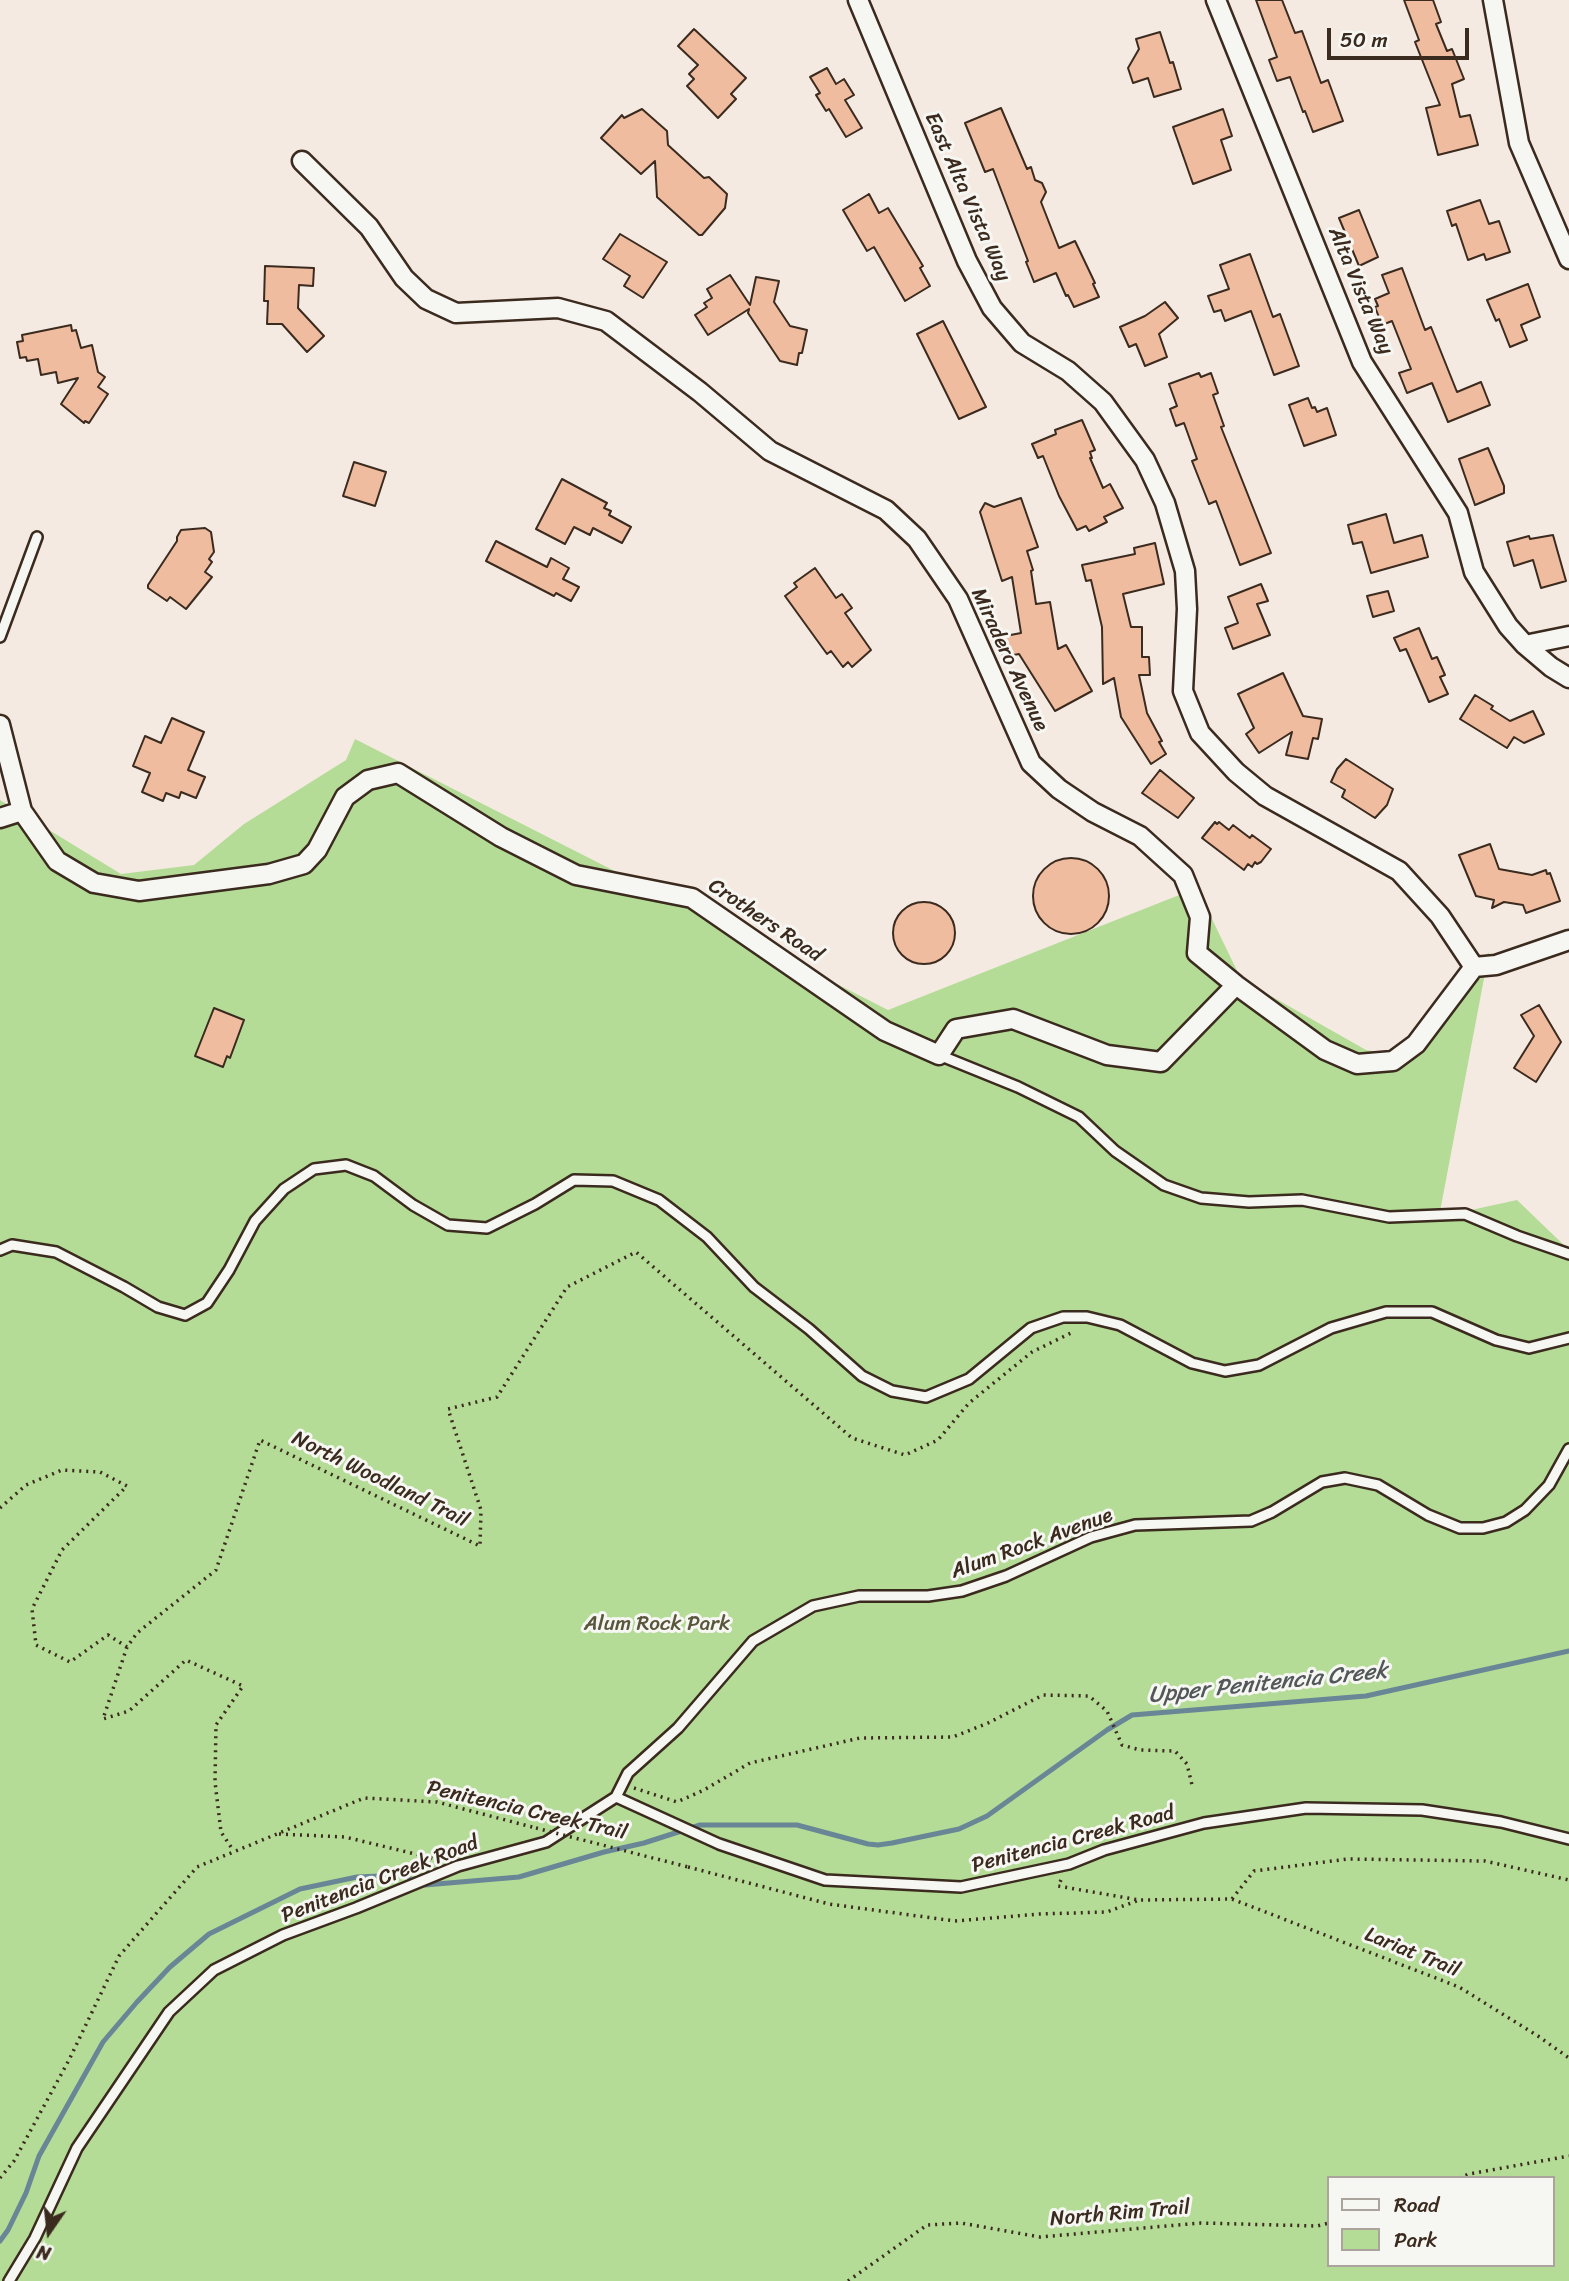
<!DOCTYPE html>
<html>
<head>
<meta charset="utf-8">
<style>
	body { margin:0 }
	#map { position:relative; width:1569px; height:2281px; overflow:hidden; background:#f5eae2; font-family:Sriracha,sans-serif }
	canvas { display:block }
	.legend { position:absolute; left:1327px; top:2176px; width:228px; height:91px; box-sizing:border-box; background:#f6f6f2; border:2px solid #aba49d; margin:0; padding:9px 12px; list-style:none; font-size:21px; color:#3b2a1e }
	.legend li { display:flex; align-items:center; gap:14px; height:35px }
	.legend b { width:35px; border:2px solid #aba49d }
	.north { position:absolute; left:14px; top:2197px; width:70px; height:70px; -webkit-text-stroke:5px #f6f6f2; paint-order:stroke; rotate:194deg; font-size:19px; font-weight:700; line-height:28px; text-align:center; color:#3b2a1e }
	.north::after { content:''; display:block; margin:auto; width:24px; height:32px; background:#3b2a1e; clip-path:polygon(50% 0,100% 100%,50% 72%,0 100%) }
	.scale { position:absolute; left:1327px; top:28px; width:142px; height:32px; box-sizing:border-box; border:4px solid #3b2a1e; border-top:0; padding-left:9px; font-size:21px; line-height:24px; white-space:nowrap; color:#3b2a1e; -webkit-text-stroke:5px #f6f6f2; paint-order:stroke }
</style>
</head>
<body>
<div id="map">
<canvas width="1569" height="2281"></canvas>
<ul class="legend">
<li><b style="height:9px;background:#f6f6f2"></b>Road</li>
<li><b style="height:19px;background:#b4dc97"></b>Park</li>
</ul>
<div class="north">N</div>
<div class="scale">50 m</div>
</div>
<script>
const context = document.querySelector('canvas').getContext('2d');
context.lineJoin = 'round';
function fill(path, color) { context.fillStyle = color; context.fill(path, 'evenodd'); }
const shape = rows => new Path2D(rows.map(r => 'M' + r).join(''));
function stroke(path, color, width, dash) { context.strokeStyle = color; context.lineWidth = width; context.lineCap = dash ? 'butt' : 'round'; context.setLineDash(dash || []); context.stroke(path); }
function label(font, color, halo, rows, align = 'center') {
  context.font = font + ' Sriracha,sans-serif'; context.lineWidth = 6; context.setLineDash([]); context.textBaseline = 'middle'; context.strokeStyle = halo; context.fillStyle = color; for (const [text, x, y, turn = 0] of rows) {
    context.save(); context.translate(x, y); context.rotate((+turn || 0) * Math.PI / 180); context.textAlign = isNaN(turn) ? turn : align; if (halo) context.strokeText(text, 0, 0); context.fillText(text, 0, 0); context.restore();
  }
}
fill(shape([
	[355,739,888,1010,1197,888,1241,979,1366,1050,1390,1054,1411,1036,1489,952,1439,1217,1517,1200,1569,1250,1569,2281,0,2281,0,800,121,874,194,865,244,824,346,760],
	[1329,2178,1553,2178,1553,2265,1329,2265]
]), '#b4dc97');
stroke(shape([
	[425,1885,519,1877,604,1852,644,1843,700,1825,797,1825,868,1844,878,1845,892,1843,959,1829,987,1816,1107,1730,1132,1715,1366,1696,1569,1651],
	[0,2241,8,2230,26,2193,39,2156,103,2042,137,2002,170,1967,209,1934,300,1889,357,1877,402,1875,409,1877]
]), '#698696', 5);
const building = shape([
	[1256,0,1282,0,1295,33,1302,31,1321,83,1328,80,1343,121,1313,132,1305,111,1303,112,1290,77,1277,81,1269,60,1277,57,1256,0],
	[1404,0,1433,0,1441,22,1436,24,1447,51,1452,49,1464,79,1452,84,1460,117,1470,115,1478,145,1438,155,1426,108,1440,105,1415,42,1419,40,1404,0],
	[694,29,746,78,731,94,736,99,718,118,687,86,694,79,689,74,698,65,678,46,694,29],
	[1160,32,1170,63,1173,62,1181,89,1154,97,1148,78,1133,83,1128,68,1139,49,1136,39,1160,32],
	[827,68,836,84,844,79,854,95,845,100,862,128,846,137,829,109,826,111,816,95,820,93,810,77,827,68],
	[1001,108,1027,169,1031,167,1035,180,1042,183,1046,192,1041,202,1059,248,1075,241,1095,283,1093,284,1099,297,1074,307,1068,295,1066,296,1056,273,1034,282,1026,262,1028,261,993,169,985,172,965,123,1001,108],
	[642,109,667,131,668,145,704,178,709,177,727,194,725,208,702,235,699,235,657,197,655,161,641,174,601,138,622,115,624,118,642,109],
	[1223,109,1232,136,1221,140,1231,170,1193,184,1173,127,1223,109],
	[869,194,879,213,888,208,923,266,920,268,930,286,905,301,874,247,867,251,843,210,869,194],
	[1480,200,1489,224,1499,221,1510,252,1486,260,1484,254,1468,260,1456,224,1452,226,1447,211,1480,200],
	[1359,210,1378,257,1359,266,1339,218,1359,210],
	[620,234,667,262,643,298,624,286,630,276,603,259,620,234],
	[1250,254,1273,317,1280,314,1299,366,1274,375,1251,311,1225,321,1221,310,1214,312,1208,296,1229,289,1220,265,1250,254],
	[265,266,314,268,313,286,299,285,298,308,324,336,307,352,282,324,267,324,268,301,264,301,265,266],
	[1402,268,1425,330,1431,327,1457,392,1481,382,1490,405,1448,422,1432,383,1407,393,1399,373,1411,369,1392,321,1382,325,1375,307,1378,306,1375,299,1389,293,1382,275,1402,268],
	[730,275,750,305,756,277,779,281,774,302,790,326,807,330,802,353,799,353,797,365,780,361,748,313,749,309,708,335,695,315,707,307,704,303,712,298,707,289,730,275],
	[1528,284,1540,317,1521,325,1527,340,1510,347,1499,319,1496,321,1487,300,1528,284],
	[1165,302,1178,318,1159,334,1167,357,1145,366,1136,344,1129,347,1120,327,1145,316,1165,302],
	[943,321,986,407,959,419,917,334,943,321],
	[71,325,72,331,76,330,81,348,92,345,98,372,105,377,98,387,108,394,89,423,85,421,84,423,61,404,78,378,58,383,56,372,41,375,38,359,27,361,26,357,20,358,17,342,23,341,22,335,71,325],
	[1199,373,1201,377,1211,373,1218,393,1213,395,1224,426,1221,427,1271,553,1240,565,1216,501,1209,504,1192,461,1197,459,1184,423,1176,426,1170,409,1177,406,1169,384,1199,373],
	[1308,398,1312,408,1315,407,1317,412,1327,408,1336,435,1304,446,1289,405,1308,398],
	[1082,420,1095,450,1090,452,1092,458,1090,458,1103,488,1110,484,1123,508,1104,517,1107,522,1089,531,1086,526,1077,530,1059,496,1043,456,1038,458,1032,444,1056,434,1055,430,1082,420],
	[1488,448,1504,486,1504,493,1475,505,1459,459,1488,448],
	[354,462,386,472,375,506,343,496,354,462],
	[562,479,607,503,604,508,611,511,609,515,631,527,622,543,593,528,590,535,574,527,565,544,536,529,562,479],
	[1021,498,1038,547,1027,551,1033,570,1031,571,1036,604,1050,602,1058,649,1066,645,1092,691,1055,711,1019,654,1003,657,1000,637,1021,633,1012,577,1002,581,980,512,985,503,994,507,1021,498],
	[1386,514,1394,543,1422,535,1428,557,1371,573,1362,542,1353,544,1348,525,1386,514],
	[205,528,211,532,214,552,209,559,212,562,205,572,212,577,186,609,170,597,167,601,148,588,148,585,177,541,177,537,181,530,205,528],
	[1553,535,1566,581,1541,588,1533,560,1514,566,1507,542,1529,536,1530,539,1553,535],
	[496,541,547,567,551,558,569,568,563,579,579,587,571,601,556,593,554,596,486,561,496,541],
	[1155,543,1164,584,1123,594,1131,627,1142,627,1142,657,1149,657,1150,675,1139,675,1147,713,1162,741,1159,742,1166,754,1151,764,1121,717,1114,678,1103,684,1102,627,1091,580,1086,581,1082,565,1135,554,1134,548,1155,543],
	[815,568,836,598,842,594,852,608,845,613,871,650,852,667,848,662,843,667,831,651,827,654,785,596,797,587,794,583,815,568],
	[1261,584,1268,601,1257,604,1270,635,1233,649,1225,628,1238,623,1228,597,1261,584],
	[1388,591,1394,611,1373,617,1367,596,1388,591],
	[1419,628,1432,659,1437,657,1445,675,1440,677,1448,694,1429,702,1406,649,1400,651,1394,638,1419,628],
	[1283,673,1303,716,1322,719,1318,739,1313,738,1308,759,1286,755,1292,732,1259,753,1246,734,1254,728,1238,694,1283,673],
	[1475,695,1493,706,1491,709,1510,721,1533,711,1544,734,1524,743,1514,737,1507,748,1460,719,1475,695],
	[172,718,204,732,188,770,205,777,196,798,181,792,179,798,166,793,163,801,142,792,150,773,133,766,145,736,161,743,172,718],
	[1346,759,1393,789,1387,805,1375,818,1342,797,1345,790,1331,782,1337,769,1346,759],
	[1160,770,1194,798,1178,818,1142,793,1160,770],
	[1215,822,1217,824,1219,822,1229,830,1233,825,1250,838,1252,835,1271,849,1261,862,1257,864,1255,862,1252,867,1248,864,1244,870,1202,838,1215,822],
	[1490,844,1499,869,1532,875,1546,870,1547,874,1550,873,1560,901,1526,913,1523,905,1504,902,1492,908,1494,900,1476,896,1459,855,1490,844],
	'1033 896a38 38 0 1 1 76 0a38 38 0 1 1-76 0Z',
	'893 933a31 31 0 1 1 62 0a31 31 0 1 1-62 0Z',
	[1539,1005,1561,1042,1536,1082,1514,1068,1534,1036,1521,1015,1539,1005],
	[214,1008,244,1020,230,1058,227,1056,223,1067,195,1056,214,1008]
]);
fill(building, '#efbca0');
stroke(building, '#3b2a1e', 2);
const lane = shape([
	[0,637,37,537],
	[939,1055,1018,1087,1079,1117,1115,1151,1164,1185,1201,1198,1249,1202,1302,1200,1389,1217,1465,1214,1517,1236,1569,1254],
	[0,1250,12,1245,56,1252,124,1287,158,1307,185,1315,207,1303,229,1270,255,1221,284,1189,314,1169,346,1165,374,1176,413,1205,448,1225,487,1228,535,1204,574,1180,613,1181,659,1200,707,1237,754,1287,809,1329,862,1376,892,1391,926,1397,969,1379,1031,1328,1063,1317,1087,1317,1120,1325,1192,1363,1225,1371,1259,1365,1331,1328,1386,1312,1432,1312,1496,1340,1529,1348,1569,1338],
	[616,1797,628,1773,678,1728,753,1641,813,1606,859,1596,928,1596,962,1591,1006,1576,1091,1537,1135,1525,1251,1521,1272,1512,1322,1482,1345,1478,1378,1485,1428,1515,1460,1528,1483,1528,1506,1522,1525,1510,1549,1485,1569,1449],
	[616,1797,719,1844,825,1880,961,1887,1069,1864,1104,1850,1204,1823,1306,1808,1422,1810,1501,1822,1569,1839],
	[9,2281,35,2238,77,2148,169,2012,214,1970,283,1935,356,1908,458,1866,546,1842,616,1797]
]);
const street = shape([
	[858,0,967,261,992,308,1022,343,1068,371,1103,402,1145,460,1165,503,1185,571,1187,609,1183,691,1200,733,1236,772,1265,796,1399,871,1440,916,1474,967],
	[1216,0,1362,362,1458,513,1474,572,1508,626,1525,645,1551,667,1569,678],
	[1493,0,1519,143,1569,259],
	[302,161,369,227,404,278,426,299,456,313,558,308,606,321,700,392,770,451,886,510,917,539,958,599,1031,763,1059,789,1093,812,1140,836,1183,875,1200,917,1197,953,1236,985,1325,1050,1357,1064,1393,1061,1416,1044,1474,967,1496,965,1569,940],
	[1525,645,1569,636],
	[0,725,22,811,57,861,94,883,139,891,269,874,304,864,317,850,345,797,368,780,398,773,501,837,576,875,692,898,885,1031,939,1055,956,1029,1013,1019,1107,1055,1161,1062,1236,985],
	[0,818,22,811]
]);
stroke(lane, '#3b2a1e', 14);
stroke(street, '#3b2a1e', 23);
stroke(shape([
	[0,1508,26,1485,62,1470,100,1472,127,1486,62,1550,32,1609,36,1645,70,1662,108,1635,127,1647,137,1633,216,1570,260,1440,480,1546,481,1510,448,1409,497,1397,567,1287,636,1252,852,1438,905,1455,938,1440,969,1403,1032,1352,1073,1332],
	[127,1647,103,1719,129,1711,186,1660,243,1686,216,1725,215,1782,221,1832,233,1850],
	[634,1788,677,1802,704,1790,750,1763,860,1738,953,1737,988,1723,1043,1695,1089,1696,1107,1711,1122,1745,1140,1750,1175,1751,1187,1764,1192,1785],
	[279,1834,345,1837,436,1859],
	[688,1867,829,1904,955,1921,1040,1914,1107,1912,1139,1900],
	[1061,1880,1058,1886,1139,1900,1232,1899,1459,1987,1538,2036,1569,2058],
	[1232,1899,1254,1871,1348,1859,1485,1861,1569,1880],
	[0,2178,14,2161,69,2060,119,1956,197,1867,364,1798,437,1802,536,1828],
	[1459,2178,1469,2174,1569,2156],
	[848,2281,927,2225,961,2223,1040,2237,1201,2223,1317,2226,1329,2223]
]), '#3b2a1e', 3.5, [2, 5]);
stroke(lane, '#f6f6f2', 9);
stroke(street, '#f6f6f2', 18);
stroke(shape([
	[536,1828,688,1867]
]), '#3b2a1e', 3.5, [2, 5]);
label('21px', '#3b2a1e', '#f6f6f2', [
	["East Alta Vista Way",967,197,66],
	["Alta Vista Way",1360,291,67],
	["Miradero Avenue",1009,660,65],
	["Crothers Road",765,921,34],
	["North Woodland Trail",380,1480,26],
	["Alum Rock Avenue",1032,1544,-20],
	["Penitencia Creek Trail",527,1811,13],
	["Penitencia Creek Road",1073,1840,-15],
	["Penitencia Creek Road",380,1880,-21],
	["Lariat Trail",1412,1953,22],
	["North Rim Trail",1120,2214,-5]
]);
label('21px', '#59563c', '#f6f6f2', [
	["Alum Rock Park",657,1625]
]);
label('italic 23px', '#52585a', '#f6f6f2', [
	["Upper Penitencia Creek",1268,1684,-6]
]);
</script>
</body>
</html>
